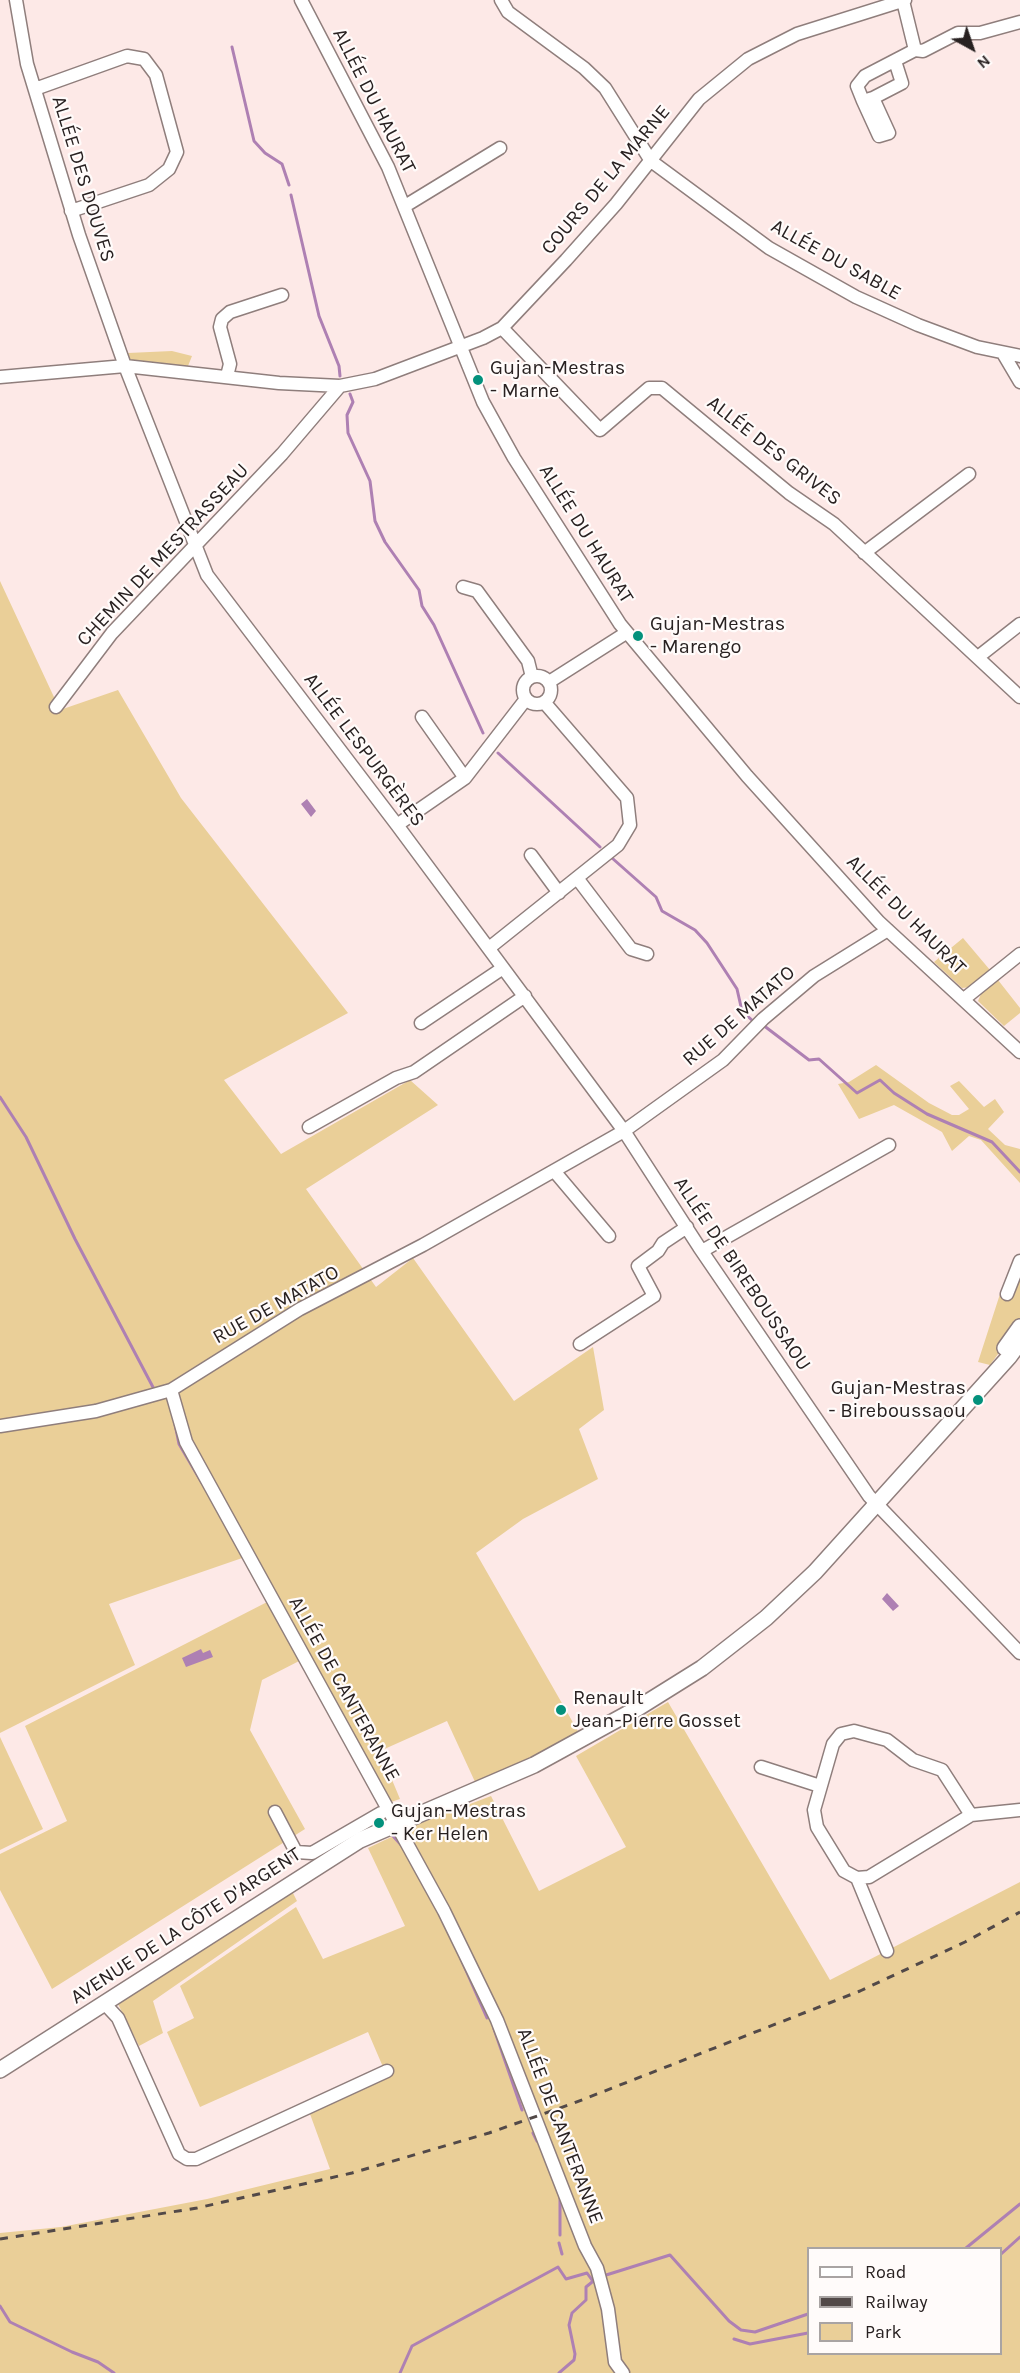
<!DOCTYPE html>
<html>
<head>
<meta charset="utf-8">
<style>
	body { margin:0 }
	#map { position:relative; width:1020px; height:2373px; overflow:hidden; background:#fde9e7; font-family:Karla,sans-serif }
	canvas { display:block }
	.legend { position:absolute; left:807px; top:2247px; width:195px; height:108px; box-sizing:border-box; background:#fffbfa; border:2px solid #a9a4a3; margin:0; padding:8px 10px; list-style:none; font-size:18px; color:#282121 }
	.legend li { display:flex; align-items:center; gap:12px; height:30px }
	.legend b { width:30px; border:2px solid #a9a4a3 }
	.north { position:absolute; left:942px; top:18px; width:60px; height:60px; -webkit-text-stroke:4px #fffbfa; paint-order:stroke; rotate:140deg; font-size:16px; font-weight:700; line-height:24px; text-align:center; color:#282121 }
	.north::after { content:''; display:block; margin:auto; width:21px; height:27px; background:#282121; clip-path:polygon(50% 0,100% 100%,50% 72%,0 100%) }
</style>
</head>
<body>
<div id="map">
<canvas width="1020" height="2373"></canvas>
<ul class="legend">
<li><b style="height:8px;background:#fff"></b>Road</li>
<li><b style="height:8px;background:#524948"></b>Railway</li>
<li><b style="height:16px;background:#eacf98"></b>Park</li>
</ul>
<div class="north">N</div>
</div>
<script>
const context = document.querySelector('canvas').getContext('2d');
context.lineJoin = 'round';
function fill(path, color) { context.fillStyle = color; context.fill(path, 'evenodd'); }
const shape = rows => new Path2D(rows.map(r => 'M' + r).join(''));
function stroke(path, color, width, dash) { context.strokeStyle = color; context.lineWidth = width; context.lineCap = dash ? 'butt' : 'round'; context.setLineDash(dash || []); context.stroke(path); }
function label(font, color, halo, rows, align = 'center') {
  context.font = font + ' Karla,sans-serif'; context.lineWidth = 4.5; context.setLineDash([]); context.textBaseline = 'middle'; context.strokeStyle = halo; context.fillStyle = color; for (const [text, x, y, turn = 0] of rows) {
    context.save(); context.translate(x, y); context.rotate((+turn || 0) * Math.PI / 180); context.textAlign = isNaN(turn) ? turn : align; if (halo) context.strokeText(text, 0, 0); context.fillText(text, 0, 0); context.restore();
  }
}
fill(shape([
	[172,351,192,356,188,366,131,362,128,353],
	[0,581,60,710,118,690,181,798,348,1013,224,1080,281,1154,410,1080,438,1105,306,1189,376,1287,413,1258,514,1401,593,1347,604,1410,579,1429,598,1479,523,1519,476,1553,579,1733,476,1784,447,1721,380,1751,400,1799,388,1803,305,1658,262,1680,250,1730,305,1829,52,1989,0,1890,0,1854,67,1821,25,1726,273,1599,248,1556,109,1604,135,1665,0,1733],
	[963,938,990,970,971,987,962,988,934,962],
	[998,980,1020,1008,1020,1013,1004,1026,978,1001,981,994],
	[876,1065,929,1103,952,1115,959,1115,969,1109,950,1086,959,1081,984,1107,995,1099,1004,1112,988,1129,1005,1145,1020,1149,1020,1183,981,1140,969,1136,952,1151,942,1132,894,1105,859,1119,838,1084,849,1082],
	[1020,1277,1020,1324,990,1365,978,1362,1000,1294,1012,1297],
	[668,1702,830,1980,1020,1882,1020,2373,0,2373,0,2233,61,2227,207,2199,330,2169,306,2103,383,2067,368,2032,200,2107,167,2032,194,2018,180,1986,296,1907,323,1959,405,1926,368,1848,423,1822,491,1796,539,1891,626,1847,576,1756],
	[808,2248,1000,2248,1000,2354,808,2354],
	[0,1737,43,1829,0,1850],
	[292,1891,297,1901,153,2001,163,2033,139,2046,118,2004]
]), '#eacf98');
fill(shape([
	[307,799,316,811,311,817,301,804],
	[887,1593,899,1606,893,1611,882,1599],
	[201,1649,203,1653,210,1650,213,1657,186,1667,182,1658]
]), '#ae80b3');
stroke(shape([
	[232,47,254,141,265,153,282,164,289,185],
	[291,195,319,316,339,366,340,376],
	[350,394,353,402,347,415,348,433,370,481,375,521,385,542,419,590,422,606,434,625,483,733],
	[498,753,600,847],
	[612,858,656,897,662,911,695,930,707,943,737,989,742,1011,754,1022],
	[763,1025,809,1060,819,1059,857,1093,880,1080,894,1093,927,1114,992,1142,1020,1172],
	[0,1097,26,1137,75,1239,155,1391],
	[175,1424,179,1444,202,1483],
	[392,1835,403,1847],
	[461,1959,487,2018],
	[494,2029,522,2110],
	[533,2133,537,2141],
	[560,2235,560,2198],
	[559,2243,562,2254],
	[966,2248,1020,2204],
	[1000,2255,1020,2237],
	[603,2276,670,2255,729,2321,741,2330,755,2332,808,2314],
	[0,2306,10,2322,72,2352,98,2362,114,2373],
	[734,2339,750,2344,808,2333],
	[400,2373,412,2346,558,2267,566,2279,587,2273,592,2280],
	[559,2373,574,2360,575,2354,569,2325,572,2313,586,2300,586,2287,597,2278]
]), '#ae80b3', 3);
const minor = shape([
	[16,0,27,64,79,235,125,366,207,575,397,825,624,1131,699,1247,869,1496,1020,1653],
	[301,0,388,167,483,402,514,458,620,624,747,776,879,922,1020,1052],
	[501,0,508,12,584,68,605,88,651,161,769,248,856,297,918,325,977,347,1020,356],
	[903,1,915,50],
	[35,89,127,56,144,59,156,75,177,152,169,169,149,185,71,211],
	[873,98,902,83,895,61],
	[863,101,873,98,889,133,879,136,863,101,857,86,865,76,915,50,923,51,958,33,980,33,1020,22],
	[405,206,500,148],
	[502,328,600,430,649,388,662,388,789,493,834,524,1020,697],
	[1004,355,1020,382],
	[227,376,230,364,220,327,222,319,230,312,282,295],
	[0,377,125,366,279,383,340,386,375,379,483,338,502,328,566,260,616,204,699,99,748,59,797,34,905,0],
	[864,553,969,474],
	[463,587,477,591,528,661,532,677],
	[978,657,1020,624],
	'523 690a14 14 0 1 1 28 0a14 14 0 1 1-28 0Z',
	[549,682,626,633],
	[56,707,112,633,282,454,340,386],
	[422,717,465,778],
	[397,825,465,778,526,699],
	[531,855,559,893],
	[577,878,631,949,647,954],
	[489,948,618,845,630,825,627,798,544,702],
	[964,999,1020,954],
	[421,1023,503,968],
	[309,1127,396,1078,414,1072,525,996],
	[555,1172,609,1236],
	[702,1251,889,1145],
	[1007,1294,1020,1261],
	[580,1344,654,1296,638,1266,658,1251,663,1243,687,1227],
	[171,1390,186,1442,444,1911,497,2020,585,2246,597,2268,608,2309,615,2362,623,2373],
	[0,1426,96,1411,171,1390,300,1309,423,1245,624,1131,723,1060,763,1019,814,976,888,930],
	[761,1767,820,1786],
	[275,1812,296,1852,312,1853,381,1813],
	[971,1815,942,1770,913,1760,887,1740,854,1731,841,1734,833,1744,814,1810,817,1827,844,1871,857,1878,869,1877,971,1815,1020,1810],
	[857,1878,887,1951],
	[104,2003,118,2018,179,2154,187,2159,196,2159,387,2071]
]);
const major = shape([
	[1005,1348,1020,1327],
	[0,2070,360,1840,534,1765,638,1708,702,1668,766,1618,815,1572,1009,1357,1020,1342]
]);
stroke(minor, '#8f7e7c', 15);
stroke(major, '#8f7e7c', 18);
stroke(minor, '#fff', 12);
stroke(major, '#fff', 15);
stroke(shape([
	[0,2239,197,2208,352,2173,489,2133,574,2103,860,1991,965,1942,1020,1912]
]), '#524948', 3, [8, 8]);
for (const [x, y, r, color] of [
	[478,380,6,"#03917c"],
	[638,636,6,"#03917c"],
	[978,1400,6,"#03917c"],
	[561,1710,6,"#03917c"],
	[379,1823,6,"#03917c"]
]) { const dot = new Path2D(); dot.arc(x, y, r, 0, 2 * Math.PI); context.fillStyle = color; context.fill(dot); stroke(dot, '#fffbfa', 2); }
label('20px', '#282121', '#fffbfa', [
	["ALLÉE DU HAURAT",374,101,63],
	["ALLÉE DES DOUVES",83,179,73],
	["COURS DE LA MARNE",606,180,-50],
	["ALLÉE DU SABLE",836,260,29],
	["ALLÉE DES GRIVES",774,451,38],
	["ALLÉE DU HAURAT",586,534,58],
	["CHEMIN DE MESTRASSEAU",163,555,-47],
	["ALLÉE LESPURGÈRES",364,750,53],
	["ALLÉE DU HAURAT",906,915,45],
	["RUE DE MATATO",739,1016,-41],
	["ALLÉE DE BIREBOUSSAOU",742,1274,56],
	["RUE DE MATATO",276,1305,-29],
	["ALLÉE DE CANTERANNE",344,1689,61],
	["AVENUE DE LA CÔTE D'ARGENT",186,1926,-33],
	["ALLÉE DE CANTERANNE",560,2126,69]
]);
label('20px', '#282121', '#fffbfa', [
	["Gujan-Mestras",490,368],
	["- Marne",490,391],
	["Gujan-Mestras",650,624],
	["- Marengo",650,647],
	["Gujan-Mestras",966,1388,"right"],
	["- Bireboussaou",966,1411,"right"],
	["Renault",573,1698],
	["Jean-Pierre Gosset",573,1721],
	["Gujan-Mestras",391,1811],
	["- Ker Helen",391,1834]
], 'left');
</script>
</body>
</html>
